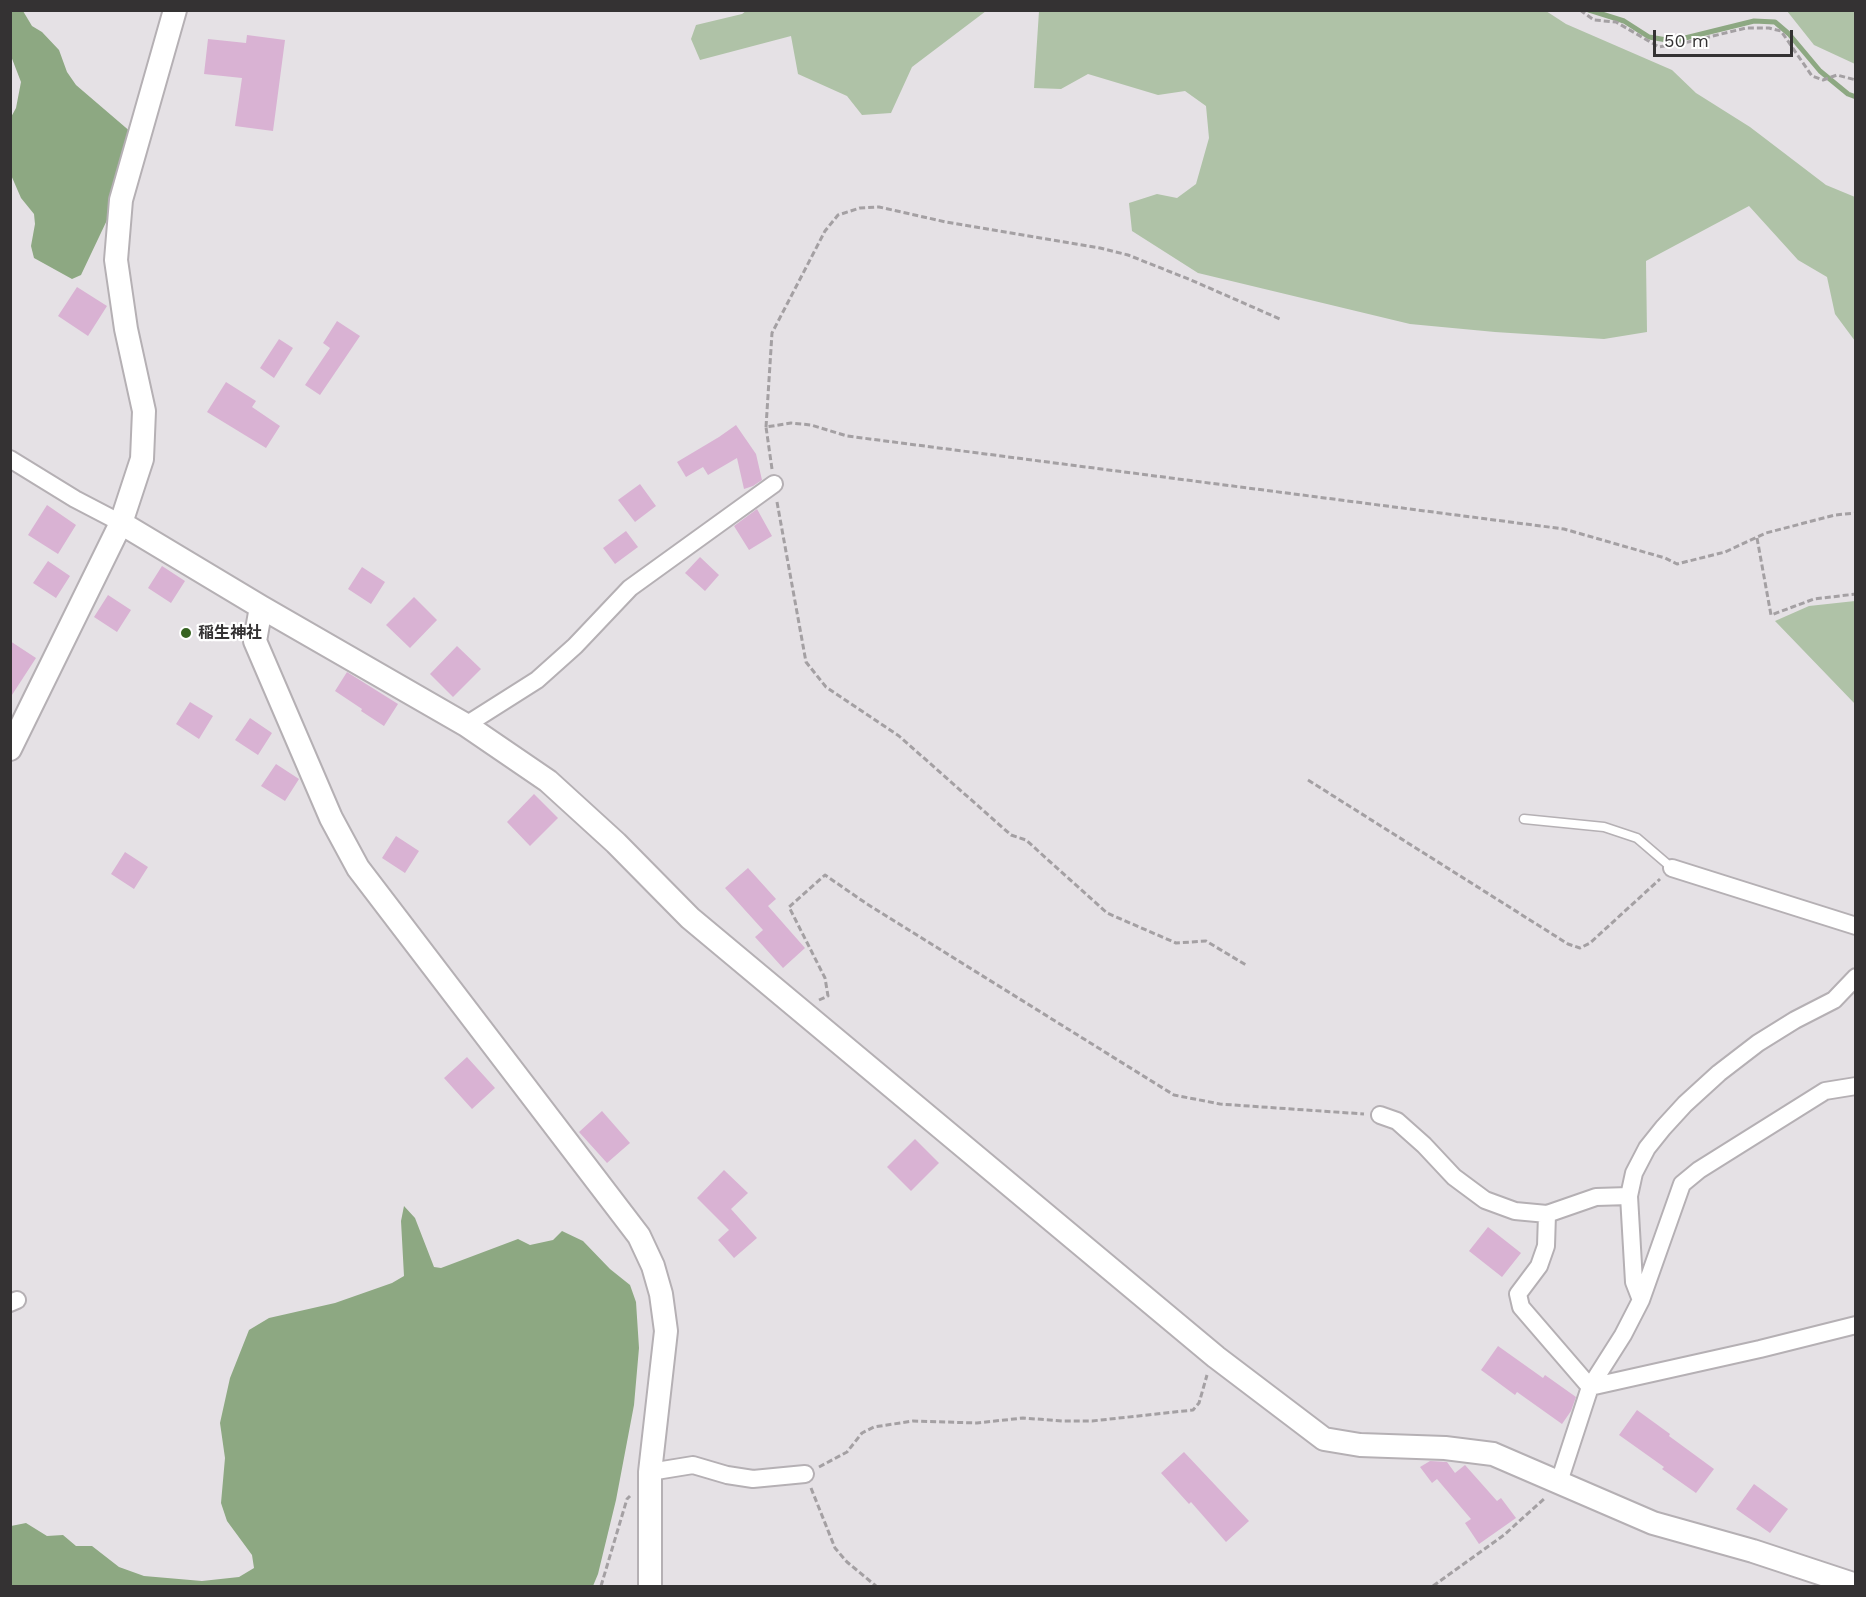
<!DOCTYPE html>
<html>
<head>
<meta charset="utf-8">
<style>
	body { margin:0 }
	#map { position:relative; width:1866px; height:1597px; overflow:hidden; background:#e5e1e5; font-family:"Work Sans",sans-serif }
	canvas { display:block }
	.frame { position:absolute; inset:0; border:12px solid #343233; pointer-events:none }
	.scale { position:absolute; left:1653px; top:30px; width:140px; height:27px; box-sizing:border-box; border:3px solid #343233; border-top:0; padding-left:8px; font-size:18px; line-height:21px; white-space:nowrap; color:#343233; -webkit-text-stroke:4px #fff; paint-order:stroke }
</style>
</head>
<body>
<div id="map">
<canvas width="1866" height="1597"></canvas>
<div class="frame"></div>
<div class="scale">50 m</div>
</div>
<script>
const context = document.querySelector('canvas').getContext('2d');
context.lineJoin = 'round';
function fill(path, color) { context.fillStyle = color; context.fill(path, 'evenodd'); }
const shape = rows => new Path2D(rows.map(r => 'M' + r).join(''));
function stroke(path, color, width, dash) { context.strokeStyle = color; context.lineWidth = width; context.lineCap = dash ? 'butt' : 'round'; context.setLineDash(dash || []); context.stroke(path); }
function label(font, color, halo, rows, align = 'center') {
  context.font = font + ' "Work Sans","Noto Sans JP",sans-serif'; context.lineWidth = 4.5; context.setLineDash([]); context.textBaseline = 'middle'; context.strokeStyle = halo; context.fillStyle = color; for (const [text, x, y, turn = 0] of rows) {
    context.save(); context.translate(x, y); context.rotate((+turn || 0) * Math.PI / 180); context.textAlign = isNaN(turn) ? turn : align; if (halo) context.strokeText(text, 0, 0); context.fillText(text, 0, 0); context.restore();
  }
}
fill(shape([
	[746,11,746,10,986,11,912,67,891,113,862,115,847,96,798,74,791,36,700,60,691,39,696,25,742,14],
	[1039,11,1546,11,1566,24,1672,70,1696,93,1750,127,1826,185,1855,197,1855,341,1835,314,1827,277,1798,260,1749,206,1646,261,1647,332,1604,339,1495,332,1410,324,1198,273,1132,231,1129,203,1157,194,1177,198,1196,184,1209,138,1206,106,1185,91,1158,95,1088,74,1061,89,1034,88],
	[1787,11,1855,11,1855,64,1814,45],
	[1855,601,1856,601,1855,704,1775,621,1809,606]
]), '#afc2a7');
fill(shape([
	[11,11,23,11,32,26,42,32,59,50,67,72,76,85,132,133,108,218,81,275,72,279,34,258,31,246,35,224,34,214,21,198,11,175,10,119,16,108,21,82,11,56],
	[404,1206,415,1218,434,1267,441,1268,518,1239,530,1245,553,1240,562,1231,583,1241,610,1269,630,1285,636,1302,639,1348,634,1405,616,1500,598,1574,593,1586,11,1586,11,1526,26,1523,47,1536,63,1535,76,1546,92,1546,119,1567,144,1576,202,1581,239,1577,254,1568,252,1555,227,1521,221,1503,225,1458,220,1423,230,1378,249,1330,269,1318,335,1303,392,1283,404,1276,401,1221]
]), '#8da882');
stroke(shape([
	[1589,10,1624,21,1649,37,1673,41,1754,21,1775,22,1789,34,1820,71,1848,94,1856,97]
]), '#8da882', 5);
fill(shape([
	[247,35,285,40,273,131,235,126,242,78,204,74,208,39,246,43],
	[77,287,107,306,88,336,58,316],
	[337,321,360,336,320,395,305,385,330,348,323,343],
	[279,339,293,348,274,378,260,368],
	[226,382,256,401,252,407,280,426,266,448,207,412],
	[736,425,756,454,762,480,753,486,744,489,737,458,708,475,703,467,686,477,677,462,719,437],
	[640,484,656,506,635,522,618,500],
	[47,505,76,525,58,554,28,535],
	[757,509,772,536,749,550,734,526],
	[626,531,638,547,615,564,603,548],
	[700,557,719,575,705,591,685,573],
	[48,561,70,576,56,598,33,583],
	[162,566,185,581,171,603,148,588],
	[362,567,385,582,371,604,348,589],
	[108,595,131,610,117,632,94,617],
	[414,597,437,620,410,648,386,625],
	[10,641,36,658,10,698],
	[457,646,481,669,453,697,430,674],
	[347,672,398,704,384,726,361,711,362,709,335,691],
	[190,702,213,716,199,739,176,724],
	[250,718,272,733,258,755,235,740],
	[276,764,299,779,285,801,261,786],
	[534,794,558,818,530,846,507,822],
	[396,836,419,851,405,873,382,858],
	[125,852,148,867,134,889,111,874],
	[748,868,776,899,768,906,805,948,783,968,755,937,763,930,725,888],
	[467,1057,495,1088,472,1109,444,1078],
	[602,1111,630,1143,607,1163,579,1132],
	[915,1139,939,1163,911,1191,887,1167],
	[724,1170,748,1193,731,1209,757,1238,734,1258,718,1240,729,1230,697,1198],
	[1488,1227,1521,1253,1502,1277,1469,1251],
	[1498,1346,1543,1378,1545,1375,1576,1397,1571,1411,1562,1424,1517,1392,1515,1395,1481,1370],
	[1637,1410,1670,1434,1669,1436,1714,1469,1696,1493,1662,1469,1664,1467,1619,1435],
	[1184,1452,1249,1521,1226,1542,1191,1502,1189,1504,1161,1473],
	[1430,1461,1447,1462,1455,1473,1465,1465,1497,1501,1501,1498,1516,1518,1479,1544,1465,1523,1471,1519,1437,1479,1432,1483,1420,1467],
	[1754,1484,1788,1509,1770,1533,1736,1509]
]), '#d9b2d3');
const lane = shape([
	[1524,819,1604,827,1637,838,1672,868]
]);
const street = shape([
	[10,459,75,499,121,523],
	[466,725,537,680,575,646,630,588,774,484],
	[1672,868,1856,926],
	[1380,1115,1397,1121,1424,1145,1454,1177,1485,1200,1515,1211,1547,1214,1596,1197,1629,1196],
	[1547,1214,1546,1246,1539,1266,1518,1294,1521,1307,1590,1387],
	[1641,1300,1634,1282,1629,1196,1634,1173,1647,1148,1663,1128,1685,1104,1719,1073,1758,1043,1795,1020,1834,1000,1856,977],
	[10,1303,17,1300],
	[1590,1387,1760,1349,1856,1325],
	[650,1472,693,1465,727,1475,753,1479,805,1474],
	[1559,1482,1590,1387,1623,1335,1641,1300,1682,1184,1699,1170,1825,1091,1856,1086]
]);
const secondary = shape([
	[121,523,261,607,466,725,548,781,616,843,690,918,1216,1357,1324,1439,1360,1445,1445,1448,1493,1454,1653,1523,1753,1551,1856,1585],
	[261,607,255,641,331,818,358,868,639,1236,653,1266,661,1294,666,1331,650,1472,650,1586],
	[10,749,121,523,142,459,144,411,126,329,116,260,121,200,175,10]
]);
stroke(lane, '#b5b0b4', 11);
stroke(street, '#b5b0b4', 20);
stroke(secondary, '#b5b0b4', 26);
stroke(shape([
	[1580,10,1594,20,1616,22,1659,47,1688,42,1746,28,1769,28,1781,31,1812,76,1823,80,1837,75,1856,80],
	[766,427,772,333,825,231,838,215,860,208,879,207,946,222,1100,248,1128,255,1191,280,1280,319],
	[772,469,766,427,791,423,811,425,847,436,1564,529,1665,558,1677,564,1725,552,1766,533,1835,515,1856,513],
	[777,502,806,662,826,687,899,736,1011,835,1026,840,1107,913,1176,943,1206,941,1246,965],
	[1757,538,1771,615,1814,599,1856,594],
	[1308,780,1568,944,1580,948,1590,943,1660,879],
	[819,1000,828,996,825,978,789,907,825,875,867,904,1174,1095,1220,1104,1364,1114],
	[819,1467,847,1452,862,1433,874,1427,913,1421,977,1423,1023,1418,1063,1421,1092,1421,1193,1410,1199,1403,1207,1375],
	[811,1488,835,1548,847,1562,876,1586],
	[601,1586,627,1499,630,1496],
	[1433,1586,1504,1535,1544,1499]
]), '#a4a0a3', 3, [6, 3]);
stroke(lane, '#fff', 8);
stroke(street, '#fff', 16);
stroke(secondary, '#fff', 22);
for (const [x, y, r, color] of [
	[186,633,6,"#376321"]
]) { const dot = new Path2D(); dot.arc(x, y, r, 0, 2 * Math.PI); context.fillStyle = color; context.fill(dot); stroke(dot, '#fff', 2); }
label('bold 16px', '#343233', '#fff', [
	["稲生神社",198,633]
], 'left');
</script>
</body>
</html>
